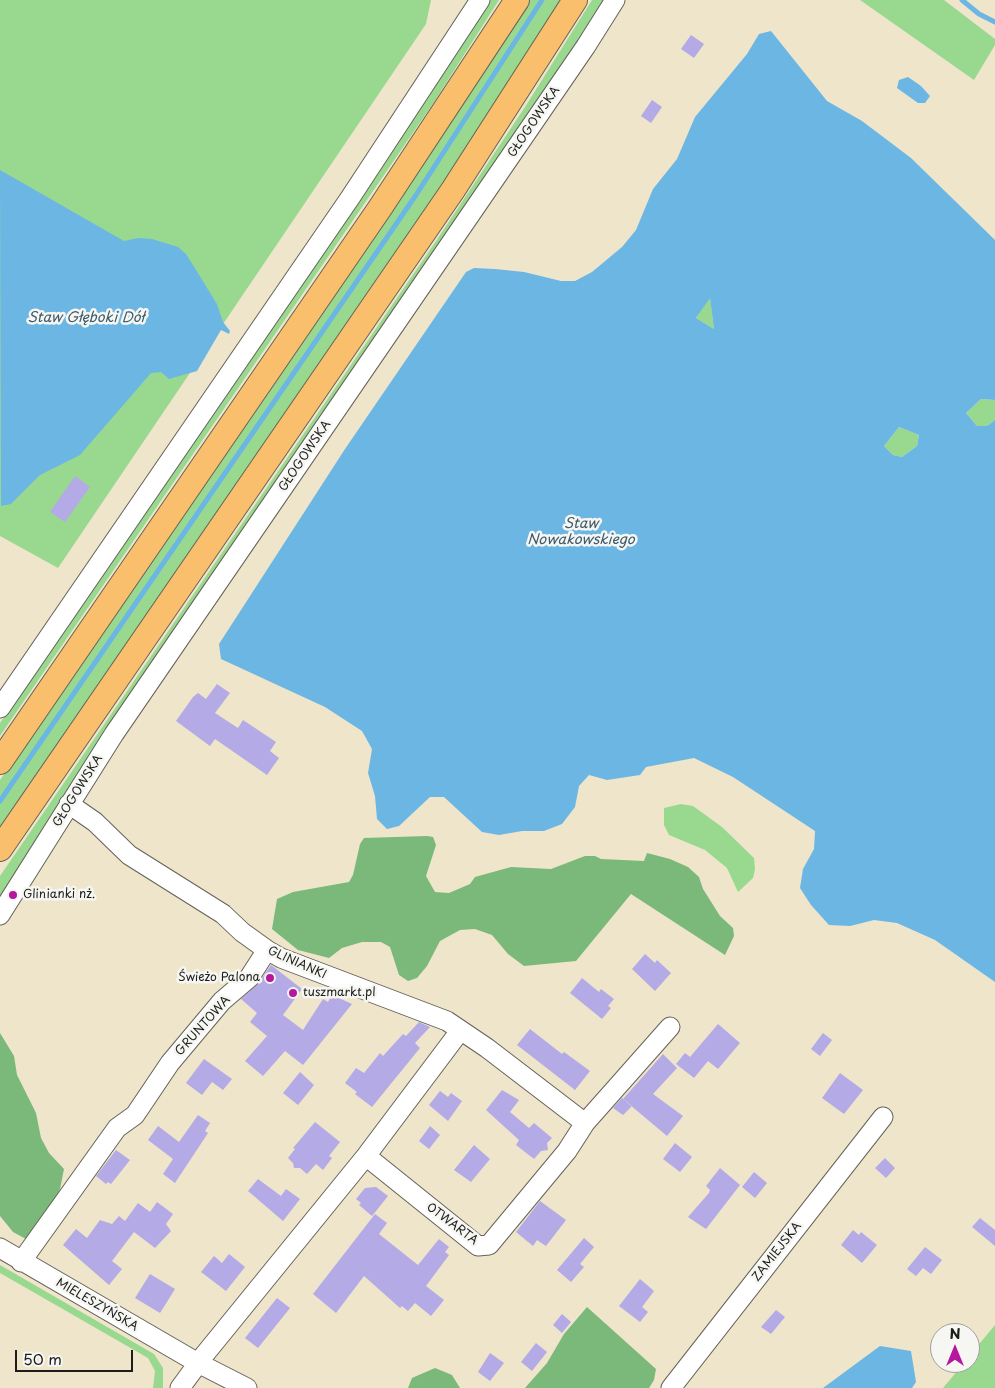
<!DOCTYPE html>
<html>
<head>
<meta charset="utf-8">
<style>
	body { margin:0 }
	#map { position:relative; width:995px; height:1388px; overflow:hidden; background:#eee5cb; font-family:"Playpen Sans",sans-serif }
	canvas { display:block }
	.north { position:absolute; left:930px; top:1323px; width:50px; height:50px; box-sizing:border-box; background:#f6f6f2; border:1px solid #9f9f9c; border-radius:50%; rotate:0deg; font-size:14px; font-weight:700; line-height:20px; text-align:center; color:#1c1c1c }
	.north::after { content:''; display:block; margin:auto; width:18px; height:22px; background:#b5179e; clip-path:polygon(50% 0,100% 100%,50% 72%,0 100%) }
	.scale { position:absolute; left:15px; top:1350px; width:118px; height:22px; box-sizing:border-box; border:2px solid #1c1c1c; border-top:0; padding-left:6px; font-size:15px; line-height:18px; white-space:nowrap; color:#1c1c1c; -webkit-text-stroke:4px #f6f6f2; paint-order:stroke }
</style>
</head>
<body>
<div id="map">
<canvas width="995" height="1388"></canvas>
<div class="north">N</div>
<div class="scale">50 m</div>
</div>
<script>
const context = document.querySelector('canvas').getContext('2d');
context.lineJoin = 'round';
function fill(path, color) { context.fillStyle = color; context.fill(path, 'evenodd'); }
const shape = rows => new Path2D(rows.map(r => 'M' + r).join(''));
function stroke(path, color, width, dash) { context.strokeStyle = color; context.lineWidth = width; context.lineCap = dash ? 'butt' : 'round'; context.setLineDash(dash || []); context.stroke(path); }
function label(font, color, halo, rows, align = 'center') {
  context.font = font + ' "Playpen Sans",sans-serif'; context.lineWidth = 5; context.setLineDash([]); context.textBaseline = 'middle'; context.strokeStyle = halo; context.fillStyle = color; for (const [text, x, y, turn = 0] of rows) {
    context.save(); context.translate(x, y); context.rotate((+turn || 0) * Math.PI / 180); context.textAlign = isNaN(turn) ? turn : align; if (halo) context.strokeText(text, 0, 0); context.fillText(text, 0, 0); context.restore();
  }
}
fill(shape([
	[0,0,431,0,426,24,58,568,0,536],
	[489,0,499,0,434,102,0,736,0,723,357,203],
	[529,0,562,0,428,207,0,830,0,780,467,98],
	[592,0,606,0,0,897,0,876,434,244,525,107],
	[860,0,944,0,995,39,995,45,974,80],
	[710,297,714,329,696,318],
	[981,399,995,400,995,420,987,426,977,426,966,413],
	[899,427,919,435,917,446,902,457,893,455,884,446],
	[681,804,693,806,722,827,754,858,755,869,753,878,738,892,727,868,705,850,669,835,664,825,664,808],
	[0,1265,154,1354,163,1368,163,1388,153,1388,155,1371,148,1358,0,1273],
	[995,1325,995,1388,943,1388,964,1363,970,1363,970,1355]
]), '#99d98f');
fill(shape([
	[427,836,433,837,436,845,426,876,435,892,449,893,470,884,475,877,511,867,551,869,585,856,595,856,601,859,644,861,647,853,670,859,688,867,699,877,703,889,720,916,733,928,734,936,725,955,631,894,576,961,524,966,508,954,492,935,475,929,460,930,440,941,427,966,417,978,408,981,399,975,390,947,381,942,362,942,342,948,329,958,298,950,272,929,277,899,293,892,349,882,353,875,360,844,364,838],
	[0,1033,14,1056,17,1075,36,1113,41,1138,49,1153,64,1169,60,1189,46,1218,26,1239,13,1232,0,1216],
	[587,1307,656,1369,654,1380,649,1388,525,1388,547,1363,564,1334],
	[435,1368,452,1375,460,1388,408,1388,412,1378]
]), '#7ab97a');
fill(shape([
	[771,31,827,101,862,121,911,158,995,240,995,400,981,399,966,413,977,426,987,426,995,420,995,982,935,940,897,923,874,920,850,926,829,925,811,905,800,888,803,869,814,849,815,831,733,777,694,758,646,767,640,775,607,780,589,775,579,786,575,807,562,824,544,831,522,831,499,835,482,832,444,797,430,797,399,826,387,829,377,819,375,796,368,773,372,749,362,731,325,707,221,659,219,644,345,449,466,272,474,268,495,269,524,272,561,281,575,281,592,272,622,247,636,230,653,189,677,159,695,117,747,54,759,34],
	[710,298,714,329,696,318],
	[899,427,919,435,917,446,902,457,893,455,884,446],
	[908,77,921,86,930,96,925,103,918,103,897,88,899,80],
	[0,170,124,241,138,238,152,239,178,247,186,254,196,270,217,304,223,322,230,331,229,334,221,330,197,371,169,379,161,372,151,373,80,455,40,475,11,504,1,506],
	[880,1346,911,1351,916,1382,912,1388,823,1388]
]), '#6cb6e4');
stroke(shape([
	[962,0,979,14,995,22],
	[0,801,416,195,542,0]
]), '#6cb6e4', 5);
fill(shape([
	[691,35,704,44,694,58,681,49],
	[652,100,662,107,651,123,641,116],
	[75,476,90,487,65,522,50,512],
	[217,684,230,693,215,713,238,728,243,720,276,742,270,751,279,758,267,775,215,739,210,746,176,721,193,697,198,693,206,699],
	[645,954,655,963,657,960,671,973,655,991,632,969],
	[271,965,302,989,283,1015,303,1030,323,999,328,1002,332,995,352,1004,303,1065,285,1051,263,1076,245,1061,267,1036,250,1022,257,1013,241,999,258,984],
	[582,978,599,992,601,989,614,999,608,1006,611,1008,602,1019,570,993],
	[419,1022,430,1027,415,1043,420,1048,372,1107,355,1094,357,1092,345,1083,356,1068,364,1073,380,1053,383,1056,403,1034,406,1036],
	[718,1024,740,1043,718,1069,708,1061,694,1078,676,1064,685,1053,690,1057],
	[530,1029,562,1054,564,1052,590,1071,575,1090,517,1045],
	[823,1033,832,1040,820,1056,811,1049],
	[663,1054,677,1068,653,1094,683,1116,667,1136,623,1099],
	[204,1059,232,1079,223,1090,212,1082,202,1095,186,1083],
	[300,1072,314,1085,298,1105,283,1093],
	[840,1073,863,1090,844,1114,822,1098],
	[502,1090,519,1100,510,1112,529,1128,534,1123,552,1138,547,1143,548,1150,541,1151,534,1159,516,1145,519,1140,486,1110],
	[440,1091,448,1097,451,1093,462,1101,448,1121,429,1105],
	[622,1098,632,1106,623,1115,613,1108],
	[198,1115,210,1123,205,1131,208,1133,175,1183,163,1174,173,1159,148,1140,158,1126,179,1142],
	[315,1122,340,1142,329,1156,332,1158,323,1170,316,1164,307,1174,300,1168,294,1168,293,1163,288,1158,295,1149,293,1148],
	[430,1126,440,1135,429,1149,419,1141],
	[675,1143,692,1157,680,1172,663,1159],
	[474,1145,490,1159,471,1182,454,1170],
	[116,1150,130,1160,111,1184,108,1182,106,1184,96,1176],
	[885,1158,895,1168,886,1178,875,1168],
	[720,1168,740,1185,706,1229,688,1217,709,1193,710,1190,706,1186],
	[754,1172,767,1183,755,1198,742,1187],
	[258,1179,281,1196,286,1189,300,1199,283,1221,248,1191],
	[376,1187,388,1196,372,1216,359,1205,361,1203,356,1199,365,1188],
	[540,1201,566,1220,546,1246,537,1240,533,1246,516,1232],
	[157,1202,173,1214,166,1224,171,1231,155,1248,134,1232,112,1261,122,1269,109,1285,63,1245,76,1229,87,1238,100,1220,112,1224,119,1216,125,1221,138,1203,150,1212],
	[375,1214,387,1223,379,1234,418,1265,439,1239,449,1247,445,1252,449,1255,426,1286,444,1300,431,1316,415,1303,408,1311,402,1306,400,1308,364,1276,336,1313,313,1294],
	[980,1218,995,1230,995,1246,972,1227],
	[853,1230,859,1235,861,1232,877,1245,862,1263,841,1245],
	[584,1238,594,1247,580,1264,584,1267,571,1282,557,1270],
	[925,1247,942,1260,931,1274,923,1268,916,1276,907,1269],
	[229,1254,245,1267,226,1291,201,1272,214,1256,222,1263],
	[150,1274,175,1289,160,1313,135,1298],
	[640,1279,654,1291,642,1307,648,1312,640,1322,619,1306],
	[277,1298,290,1308,258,1348,245,1338],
	[776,1310,785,1317,771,1334,761,1327],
	[562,1314,571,1322,562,1333,553,1325],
	[536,1343,547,1352,532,1371,521,1362],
	[490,1353,504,1363,490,1381,478,1372]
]), '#b3aae6');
const minor = shape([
	[0,708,350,198,480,0],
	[69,804,95,822,129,855,223,914,242,932,267,950,281,958,447,1021,487,1048,585,1123,670,1027],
	[0,915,114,734,586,46,615,0],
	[366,1156,478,1246,489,1245,567,1151,585,1123],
	[0,1248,198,1363,247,1388],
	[21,1262,117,1128,135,1115,170,1063,222,1001,249,978,267,950],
	[180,1388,205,1354,366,1156,460,1031],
	[671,1388,883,1117]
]);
const major = shape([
	[0,762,380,208,517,0],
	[0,849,453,190,575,0]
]);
stroke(minor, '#666259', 21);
stroke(major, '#666259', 26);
stroke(minor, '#fff', 19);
stroke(major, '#f9bf6d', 24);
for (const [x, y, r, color] of [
	[13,895,5,"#b5179e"],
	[270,978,5,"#b5179e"],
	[293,993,5,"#b5179e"]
]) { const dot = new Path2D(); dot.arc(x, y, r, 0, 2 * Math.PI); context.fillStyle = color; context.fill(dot); stroke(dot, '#f6f6f2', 2); }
label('12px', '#1c1c1c', '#f6f6f2', [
	["GŁOGOWSKA",534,122,-56],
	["GŁOGOWSKA",305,456,-56],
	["GŁOGOWSKA",78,791,-58],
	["GLINIANKI",297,963,24],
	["GRUNTOWA",203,1026,-48],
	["OTWARTA",452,1224,37],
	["ZAMIEJSKA",777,1252,-52],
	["MIELESZYŃSKA",97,1305,30]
]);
label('12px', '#1c1c1c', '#f6f6f2', [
	["Glinianki nż.",23,895],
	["Świeżo Palona",260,978,"right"],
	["tuszmarkt.pl",303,993]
], 'left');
label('italic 14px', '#3c5a6c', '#f6f6f2', [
	["Staw Głęboki Dół",86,318],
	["Staw",581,524],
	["Nowakowskiego",581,540]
]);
</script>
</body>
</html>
